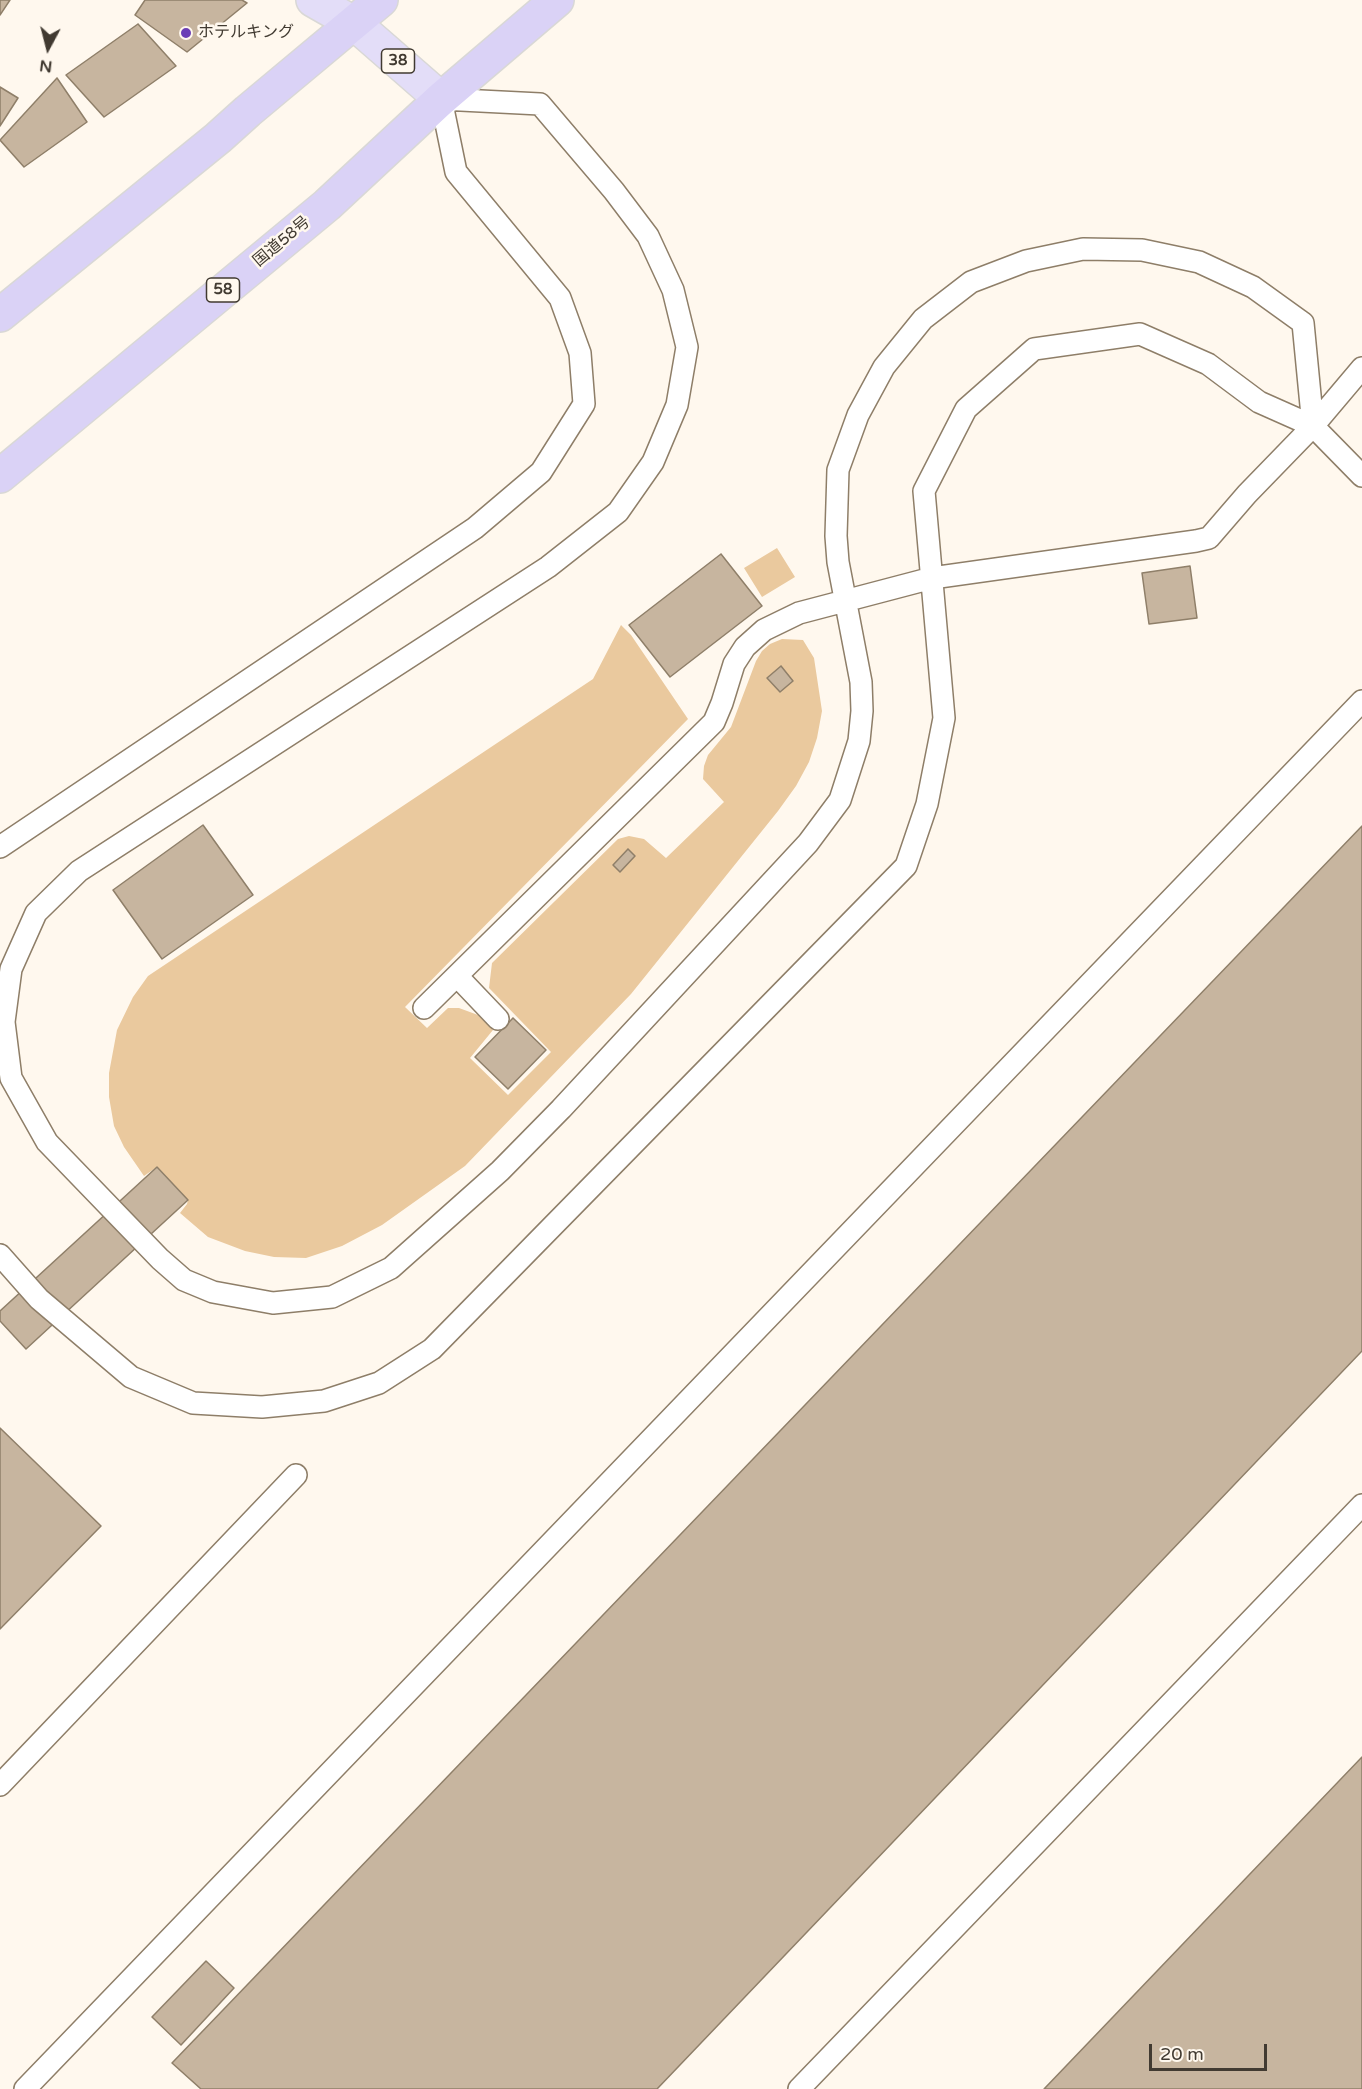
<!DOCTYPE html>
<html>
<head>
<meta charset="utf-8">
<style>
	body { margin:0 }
	#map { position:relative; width:1362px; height:2089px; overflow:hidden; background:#fff8ee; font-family:"Varela Round",sans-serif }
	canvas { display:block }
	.north { position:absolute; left:18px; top:18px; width:60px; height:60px; -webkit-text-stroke:4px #fff8ee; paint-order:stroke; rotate:187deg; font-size:16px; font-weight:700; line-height:24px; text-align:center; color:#413a31 }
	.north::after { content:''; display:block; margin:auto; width:21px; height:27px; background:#413a31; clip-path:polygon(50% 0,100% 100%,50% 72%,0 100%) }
	.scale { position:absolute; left:1149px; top:2044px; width:118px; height:27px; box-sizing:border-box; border:3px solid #413a31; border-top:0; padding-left:8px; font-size:18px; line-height:21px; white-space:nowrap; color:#413a31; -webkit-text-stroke:4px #fff8ee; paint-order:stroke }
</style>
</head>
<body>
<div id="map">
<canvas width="1362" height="2089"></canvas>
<div class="north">N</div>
<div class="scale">20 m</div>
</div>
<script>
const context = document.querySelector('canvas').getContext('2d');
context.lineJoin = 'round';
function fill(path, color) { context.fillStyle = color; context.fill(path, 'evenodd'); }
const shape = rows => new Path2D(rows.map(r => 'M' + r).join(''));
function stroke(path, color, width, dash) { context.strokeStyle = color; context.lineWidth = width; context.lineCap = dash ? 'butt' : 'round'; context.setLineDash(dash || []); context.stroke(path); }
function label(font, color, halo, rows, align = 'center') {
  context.font = font + ' "Varela Round","Noto Sans JP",sans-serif'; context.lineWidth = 5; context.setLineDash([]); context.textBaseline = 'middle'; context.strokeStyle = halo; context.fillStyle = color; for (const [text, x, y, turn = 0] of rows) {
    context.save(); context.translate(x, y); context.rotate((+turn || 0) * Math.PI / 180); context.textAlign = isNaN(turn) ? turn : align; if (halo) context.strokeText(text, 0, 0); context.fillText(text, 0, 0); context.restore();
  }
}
fill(shape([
	[777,548,795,577,762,597,744,568],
	[621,625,631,635,688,719,405,1007,427,1028,448,1008,459,1008,478,1015,493,1030,470,1058,508,1095,551,1052,489,988,492,963,618,839,629,836,644,839,666,858,724,802,703,779,704,766,708,755,731,727,756,661,762,651,770,644,782,639,803,640,814,658,822,711,817,738,809,762,796,786,778,811,631,994,465,1166,382,1225,342,1246,306,1258,274,1257,245,1251,208,1237,180,1213,187,1204,188,1200,157,1167,144,1176,124,1147,114,1126,109,1097,109,1073,117,1030,133,997,148,976,593,679]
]), '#eac99e');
const building = shape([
	[0,0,10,0,0,15,0,0],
	[145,0,242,0,247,3,187,52,135,15,145,0],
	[138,24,176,66,104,117,66,75,138,24],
	[57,78,87,122,24,167,0,140,57,78],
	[0,87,18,98,0,126,0,87],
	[721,554,762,606,670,677,629,625,721,554],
	[1190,566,1197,618,1149,624,1142,573,1190,566],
	[781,666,793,681,780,692,767,678,781,666],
	[203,825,253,895,162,959,113,890,203,825],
	[1362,826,1362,1351,657,2089,201,2089,172,2063,1362,826],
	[628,849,635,856,620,872,613,865,628,849],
	[513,1018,546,1050,508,1089,475,1057,513,1018],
	[157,1167,188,1200,26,1349,0,1321,0,1311,157,1167],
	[0,1428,101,1526,0,1629,0,1428],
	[1362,1757,1362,2089,1044,2089,1362,1757],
	[206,1961,234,1988,181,2045,152,2017,206,1961]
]);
fill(building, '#c7b59f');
stroke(building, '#8f7f69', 1.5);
const service = shape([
	[0,847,475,528,541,472,584,404,580,353,560,298,456,172,441,99,540,104,614,191,648,236,673,290,687,347,677,405,653,462,618,512,548,567,79,871,36,913,11,969,4,1022,11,1078,47,1142,160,1259,184,1280,213,1292,273,1303,332,1297,391,1268,500,1171,561,1109,808,843,840,800,859,741,862,711,861,682,838,562,836,536,838,470,858,415,884,367,923,319,971,282,1026,261,1083,249,1142,250,1199,262,1253,287,1303,323,1313,426],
	[457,976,498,1019],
	[424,1008,714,722,722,703,734,664,745,647,764,630,799,613,932,578,1196,541,1209,538,1247,494,1313,426,1362,368],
	[0,1255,39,1299,131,1377,193,1403,262,1407,324,1401,379,1383,432,1349,906,866,927,804,944,718,924,491,966,409,1034,349,1140,334,1208,364,1259,402,1313,426,1362,476],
	[0,1785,296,1475],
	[25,2089,1362,701],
	[799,2089,1362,1505]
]);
const primary = shape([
	[313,0,355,24,441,99]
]);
const trunk = shape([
	[0,315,218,138,248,111,381,0],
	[0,476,327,205,441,99,557,0]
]);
stroke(service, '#8e7e68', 24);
stroke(primary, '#d9d8d6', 36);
stroke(trunk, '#d9d8d6', 36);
stroke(service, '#fff', 21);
stroke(primary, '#e3ddf8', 33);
stroke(trunk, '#dad2f6', 33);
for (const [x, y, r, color] of [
	[186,33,6,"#6b3eb6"]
]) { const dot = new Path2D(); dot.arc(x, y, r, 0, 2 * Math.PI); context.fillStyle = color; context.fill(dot); stroke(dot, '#fff8ee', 2); }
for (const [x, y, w] of [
	[398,61,33],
	[223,290,33]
]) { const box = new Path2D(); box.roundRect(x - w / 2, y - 12, w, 24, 4.5); context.fillStyle = '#fff8ee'; context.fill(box); stroke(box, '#413a31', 1.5); }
label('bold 15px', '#413a31', null, [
	["38",398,61],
	["58",223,290]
]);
label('16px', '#413a31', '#fff8ee', [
	["ホテルキング",198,33]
], 'left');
label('16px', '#413a31', '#fff8ee', [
	["国道58号",282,242,-40]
]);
</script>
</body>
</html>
